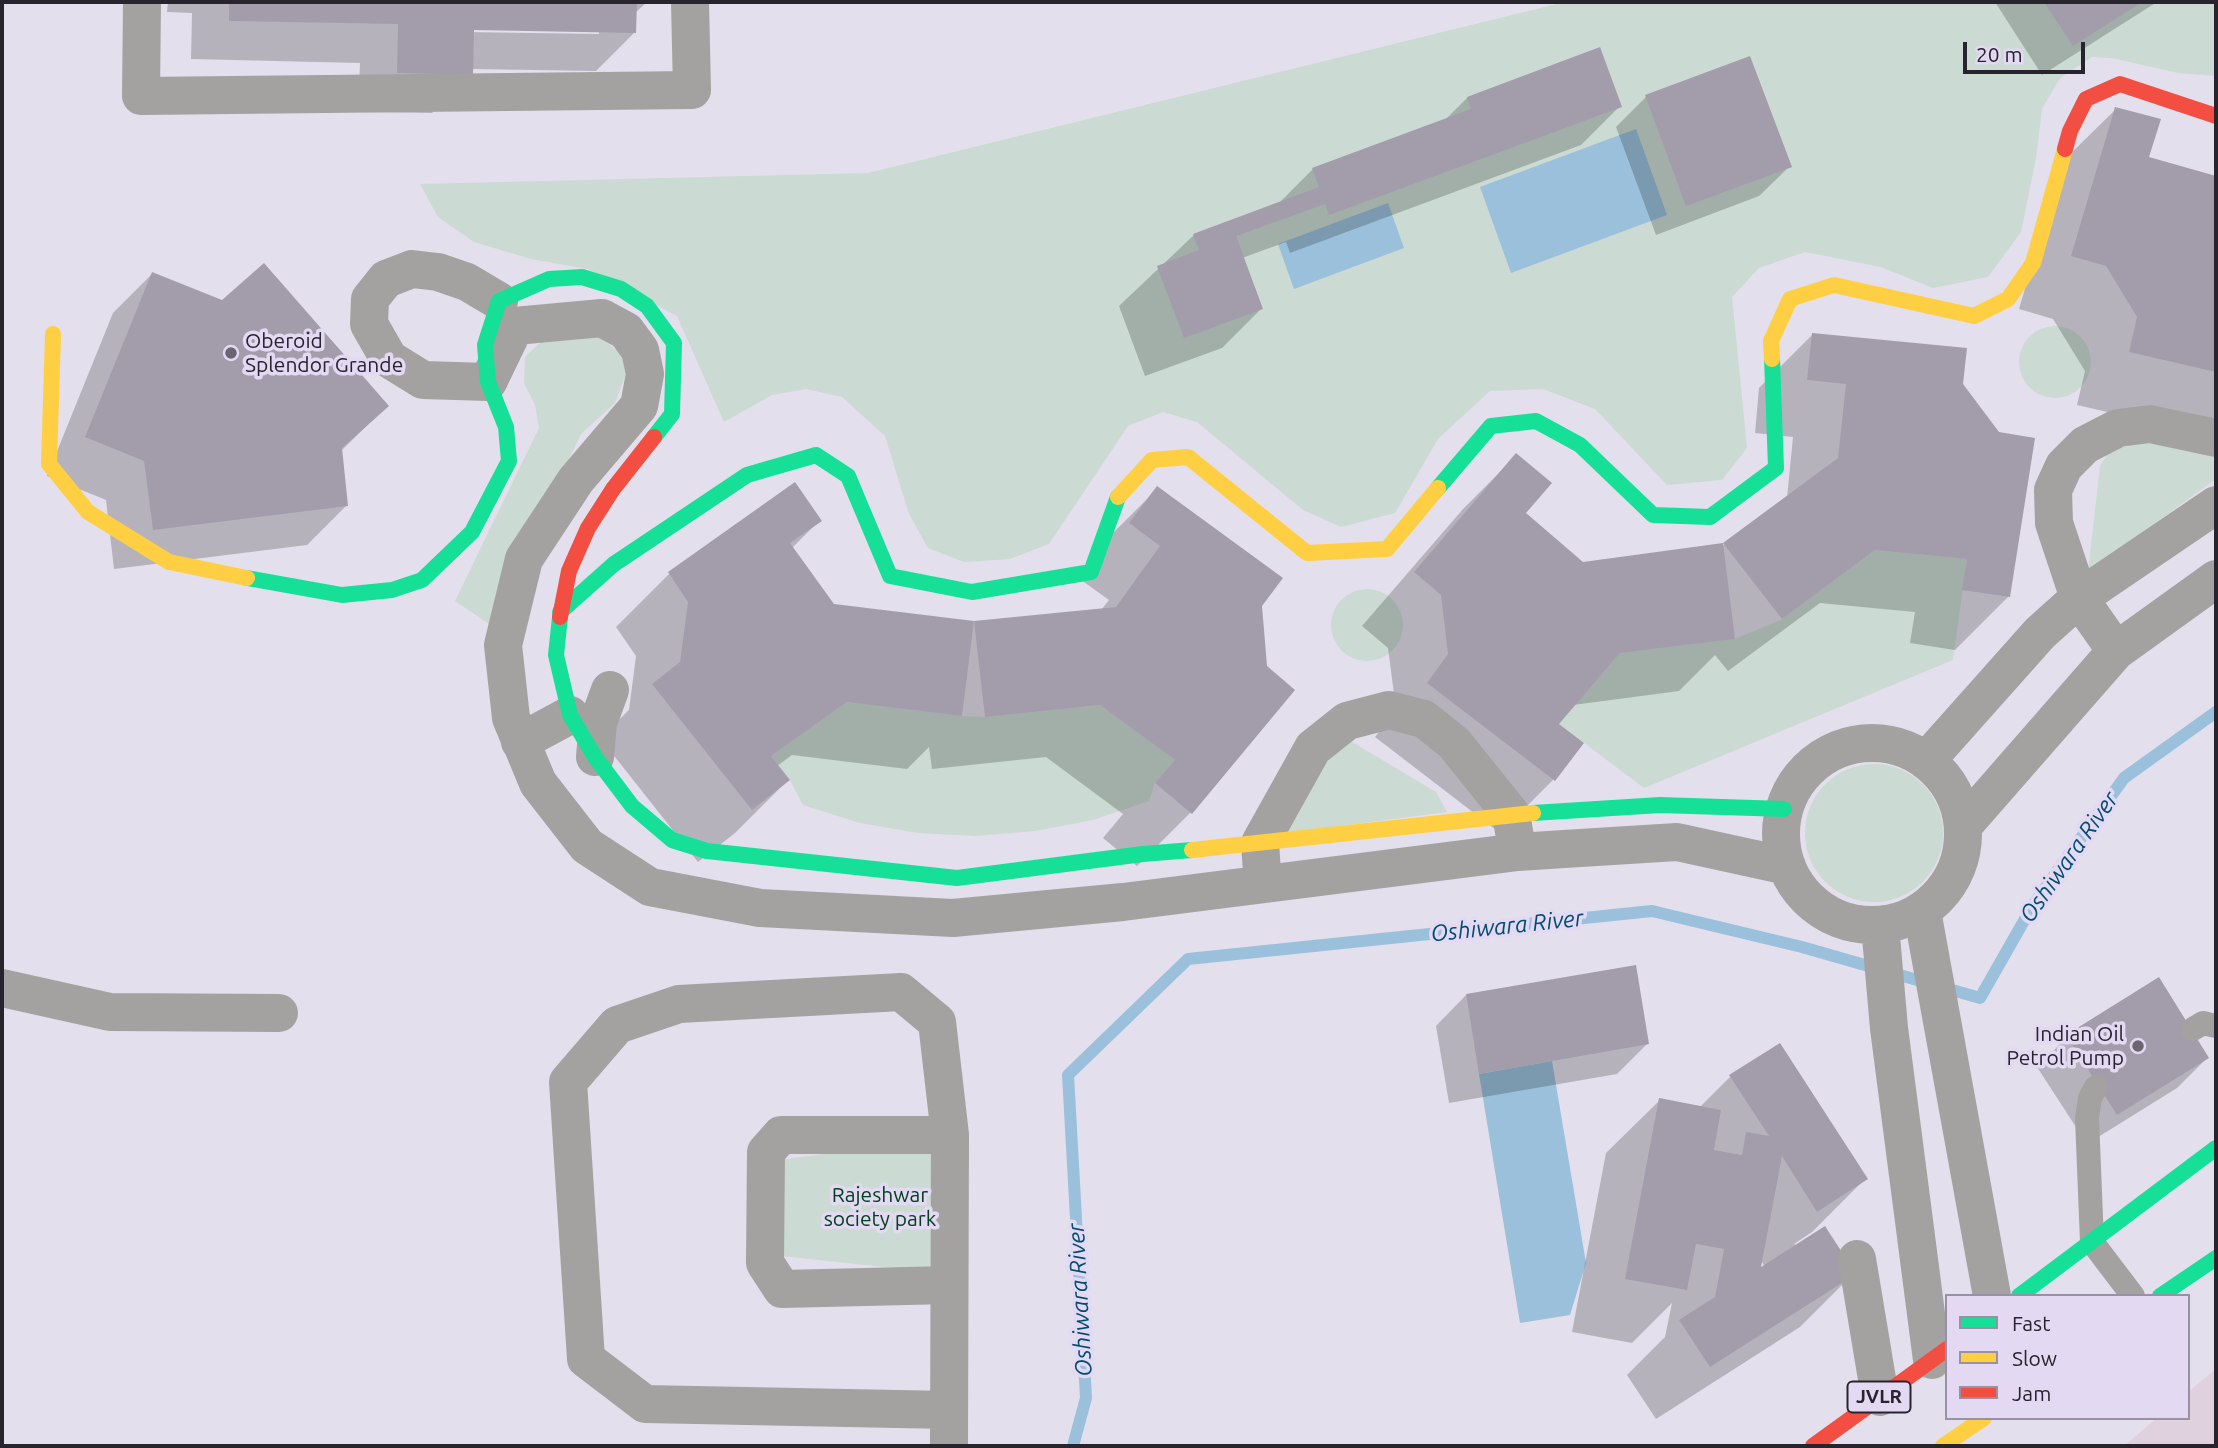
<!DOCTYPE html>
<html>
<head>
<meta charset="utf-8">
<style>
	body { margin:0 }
	#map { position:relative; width:2218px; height:1448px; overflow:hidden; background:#e4dfec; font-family:Ubuntu,sans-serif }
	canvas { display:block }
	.frame { position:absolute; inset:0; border:4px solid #28242d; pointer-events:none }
	.legend { position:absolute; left:1945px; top:1294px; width:245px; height:126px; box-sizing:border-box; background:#e3d9f2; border:2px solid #9891a3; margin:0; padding:9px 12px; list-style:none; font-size:21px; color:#28242d }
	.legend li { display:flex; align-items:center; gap:14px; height:35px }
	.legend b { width:35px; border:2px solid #9891a3 }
	.scale { position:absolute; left:1963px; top:42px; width:122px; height:32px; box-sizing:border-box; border:4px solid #28242d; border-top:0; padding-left:9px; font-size:21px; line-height:24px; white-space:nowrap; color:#28242d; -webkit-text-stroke:5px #e3d9f2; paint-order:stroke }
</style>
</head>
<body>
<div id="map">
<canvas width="2218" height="1448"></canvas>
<div class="frame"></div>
<ul class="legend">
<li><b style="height:9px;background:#16e098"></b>Fast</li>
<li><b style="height:9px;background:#ffcf43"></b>Slow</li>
<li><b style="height:9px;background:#f24e42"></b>Jam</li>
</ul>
<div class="scale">20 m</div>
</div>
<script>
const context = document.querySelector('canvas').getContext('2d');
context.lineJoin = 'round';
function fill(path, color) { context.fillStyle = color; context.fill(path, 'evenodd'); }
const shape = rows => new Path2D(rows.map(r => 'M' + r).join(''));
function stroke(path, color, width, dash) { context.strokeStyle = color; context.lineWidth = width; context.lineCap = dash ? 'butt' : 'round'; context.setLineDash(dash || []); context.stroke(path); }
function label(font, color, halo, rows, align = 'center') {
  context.font = font + ' Ubuntu,sans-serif'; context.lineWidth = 7; context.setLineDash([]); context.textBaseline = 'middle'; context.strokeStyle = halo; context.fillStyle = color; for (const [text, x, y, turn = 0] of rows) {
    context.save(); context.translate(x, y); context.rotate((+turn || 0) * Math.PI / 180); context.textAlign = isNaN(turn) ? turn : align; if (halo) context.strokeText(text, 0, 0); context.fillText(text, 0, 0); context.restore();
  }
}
fill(shape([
	[2216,1369,2216,1446,2124,1446,2157,1418,2188,1418,2188,1392]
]), '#e0d1de');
fill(shape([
	[1565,2,2216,2,2216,76,2178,73,2112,58,2092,57,2060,78,2042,109,2036,158,2021,232,1988,277,1933,288,1881,267,1805,252,1759,268,1732,297,1747,448,1722,480,1667,485,1595,409,1543,389,1490,391,1438,439,1395,513,1341,527,1303,510,1197,422,1163,412,1128,426,1049,544,1010,559,964,562,928,548,909,514,885,436,842,397,806,389,772,395,724,422,677,316,588,269,531,259,474,242,438,217,420,184,868,173],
	'2019 362a36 36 0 1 1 72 0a36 36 0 1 1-72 0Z',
	[599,336,623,356,625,376,615,403,581,434,489,624,455,601,539,428,535,405,524,383,525,357,544,339],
	[2144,441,2216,457,2216,479,2088,572,2100,466,2108,453,2123,444],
	[1875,550,1967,559,1953,660,1644,788,1559,724,1620,653,1735,639,1782,619],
	'1331 625a36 36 0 1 1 72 0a36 36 0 1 1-72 0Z',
	[847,702,962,716,985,717,1100,705,1175,760,1155,783,1149,801,1093,820,1035,831,976,836,918,833,860,823,803,805,790,780,771,756],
	[1342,736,1436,792,1447,812,1287,833],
	'1805 833a69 69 0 1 1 138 0a69 69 0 1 1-138 0Z',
	[942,1138,941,1273,781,1256,780,1160]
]), '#cbdad2');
fill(shape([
	[1636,129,1667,215,1511,273,1480,187],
	[1388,203,1404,248,1294,289,1278,244],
	[1552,1061,1586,1263,1570,1315,1520,1323,1479,1074]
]), '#9ac0db');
fill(shape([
	[168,2,647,2,635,13,635,32,596,71,471,69,471,74,432,113,358,112,360,63,191,59,192,13,167,12],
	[465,28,599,31,599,34,465,32],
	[1995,2,2157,2,2042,75],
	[1646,97,1790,166,1759,196,1656,235,1616,127],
	[1467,98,1620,106,1581,145,1290,253,1286,242,1242,258,1261,309,1222,348,1145,376,1119,306,1194,235,1278,204,1313,169,1445,120],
	[2116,109,2147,158,2216,177,2216,437,2077,405,2085,371,2053,319,2019,309,2062,162],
	[152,274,387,406,340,452,346,506,307,545,114,569,106,500,47,476,113,313],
	[1812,335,1961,384,2009,596,1955,650,1910,643,1915,612,1820,603,1728,671,1715,655,1679,691,1573,705,1557,724,1553,780,1500,833,1375,737,1396,709,1388,648,1362,626,1463,509,1516,456,1524,513,1582,563,1724,545,1787,498,1793,437,1755,433,1759,388],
	[795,485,820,520,792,548,833,606,974,623,1101,610,1109,600,1077,577,1104,542,1158,488,1260,606,1266,667,1293,690,1190,813,1137,866,1103,838,1123,814,1046,757,932,769,929,747,907,769,792,755,777,766,788,780,735,833,698,862,600,738,629,710,636,656,616,627,669,574],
	[1466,995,1647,1044,1617,1074,1449,1103,1436,1026],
	[2067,1037,2207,1058,2177,1088,2087,1144,2037,1067],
	[1731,1076,1865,1179,1812,1232,1794,1244,1853,1274,1800,1327,1656,1419,1627,1375,1665,1337,1672,1303,1632,1343,1572,1332,1606,1153,1660,1100,1699,1108],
	[1760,1259,1765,1267,1758,1271]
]), '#0003');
stroke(shape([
	[1073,1446,1086,1398,1068,1075,1188,959,1652,911,1802,947,1980,998,2033,905,2124,778,2216,712]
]), '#9ac0db', 12);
fill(shape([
	[229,2,637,2,636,33,474,30,473,75,397,73,398,24,229,21],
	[2044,2,2142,2,2073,46],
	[1600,47,1622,107,1329,215,1325,204,1236,236,1263,309,1184,338,1157,266,1199,250,1193,234,1319,187,1312,168,1471,109,1467,97],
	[1750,56,1792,167,1686,206,1645,95],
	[2115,107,2161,119,2149,157,2216,176,2216,372,2129,352,2137,317,2106,266,2071,256],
	[264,263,389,406,342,448,348,506,153,530,144,461,85,437,152,272,222,300],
	[1812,333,1967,348,1963,384,1999,432,2035,438,2010,597,1962,590,1967,559,1875,550,1782,619,1723,543,1838,458,1846,384,1807,380],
	[1516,453,1552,483,1526,513,1583,562,1723,543,1735,639,1620,653,1559,724,1584,743,1555,781,1427,683,1448,654,1441,595,1414,572],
	[795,482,822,521,790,543,834,604,974,621,962,716,847,702,771,756,790,780,752,810,652,684,680,662,688,602,668,572],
	[1157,486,1283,578,1262,606,1267,666,1295,690,1192,814,1155,783,1175,760,1100,705,985,717,974,621,1116,607,1160,546,1129,523],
	[1636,965,1649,1044,1479,1074,1466,994],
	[2159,977,2209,1058,2117,1115,2066,1035],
	[1780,1043,1868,1179,1817,1212,1782,1156,1761,1267,1825,1226,1856,1274,1710,1367,1679,1320,1715,1297,1724,1249,1696,1244,1687,1290,1625,1279,1659,1098,1721,1110,1714,1150,1742,1155,1746,1132,1769,1136,1729,1075]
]), '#a39cab');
stroke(shape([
	[2193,1029,2203,1023,2216,1026],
	[2096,1087,2090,1098,2087,1118,2092,1242,2133,1296]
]), '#a3a2a0', 24);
stroke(shape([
	[142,2,141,96,692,90,690,2],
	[499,301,467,282,438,272,412,269,386,279,370,299,369,324,389,359,423,380,488,382,515,326,602,318,626,331,640,350,645,374,639,406,576,480,524,559,503,645,511,718,538,783,587,846,650,887,760,908,953,918,1123,902,1518,852,1564,849,1677,842,1787,866],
	[2116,651,2079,598,2054,523,2053,490,2064,466,2085,445,2118,428,2150,424,2216,438],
	[520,742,570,715],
	'1781 834a91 91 0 1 1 182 0a91 91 0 1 1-182 0Z',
	[595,757,598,723,610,690],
	[1926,761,2040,633,2079,598,2216,505],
	[1963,826,2116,651,2216,579],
	[1262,872,1260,843,1313,748,1347,721,1389,710,1424,719,1454,743,1511,814,1516,843],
	[1922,911,1992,1296],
	[1880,925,1889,1028,1932,1360],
	[2,988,110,1012,279,1013],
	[1857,1259,1880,1397],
	[948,1410,645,1404,586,1359,568,1082,617,1025,679,1004,901,992,937,1022,950,1135],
	[949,1446,950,1135,781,1135,766,1152,765,1263,782,1289,949,1285]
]), '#a3a2a0', 38);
stroke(shape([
	[1438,488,1491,426,1536,421,1580,445,1653,515,1710,517,1776,468,1772,359],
	[247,578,342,595,392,590,422,580,472,532,509,461,506,427,488,382,485,345,499,301,549,279,582,277,621,289,647,306,674,343,672,414,654,437],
	[560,612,614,564,747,475,816,455,848,476,890,576,972,592,1091,572,1118,497],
	[560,617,556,655,570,715,595,757,632,806,672,840,707,851,957,878,1143,854,1192,850],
	[1533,813,1660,805,1784,809],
	[2019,1296,2216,1148],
	[2160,1296,2216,1258]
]), '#16e098', 16);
stroke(shape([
	[53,334,49,464,88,512,169,562,247,578],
	[1772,359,1771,341,1790,299,1834,285,1974,316,2008,299,2033,263,2065,149],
	[1118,497,1152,460,1188,457,1307,553,1387,549,1438,488],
	[1192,850,1533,813],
	[1943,1446,1984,1418]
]), '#ffcf43', 16);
stroke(shape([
	[2065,149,2070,131,2086,99,2120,84,2216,116],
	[560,617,569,571,588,528,613,489,654,437],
	[1813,1446,1947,1349]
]), '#f24e42', 16);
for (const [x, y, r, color] of [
	[231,353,7,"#6a6570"],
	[2138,1046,7,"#6a6570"]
]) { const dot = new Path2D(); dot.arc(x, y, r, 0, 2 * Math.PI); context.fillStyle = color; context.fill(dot); stroke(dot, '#e3d9f2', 2.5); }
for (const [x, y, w] of [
	[1879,1397,63]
]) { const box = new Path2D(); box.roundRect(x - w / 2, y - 15.5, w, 31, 5); context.fillStyle = '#e3d9f2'; context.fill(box); stroke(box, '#28242d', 2); }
label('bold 19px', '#28242d', null, [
	["JVLR",1879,1397]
]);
label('21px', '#28242d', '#e3d9f2', [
	["Oberoid",245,341],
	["Splendor Grande",245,365],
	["Indian Oil",2124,1034,"right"],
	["Petrol Pump",2124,1058,"right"]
], 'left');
label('21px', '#03411e', '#e3d9f2', [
	["Rajeshwar",880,1195],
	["society park",880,1219]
]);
label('italic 23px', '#014d6e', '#e3d9f2', [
	["Oshiwara River",2069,857,-55],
	["Oshiwara River",1507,926,-6],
	["Oshiwara River",1080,1300,-93]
]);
</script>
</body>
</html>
